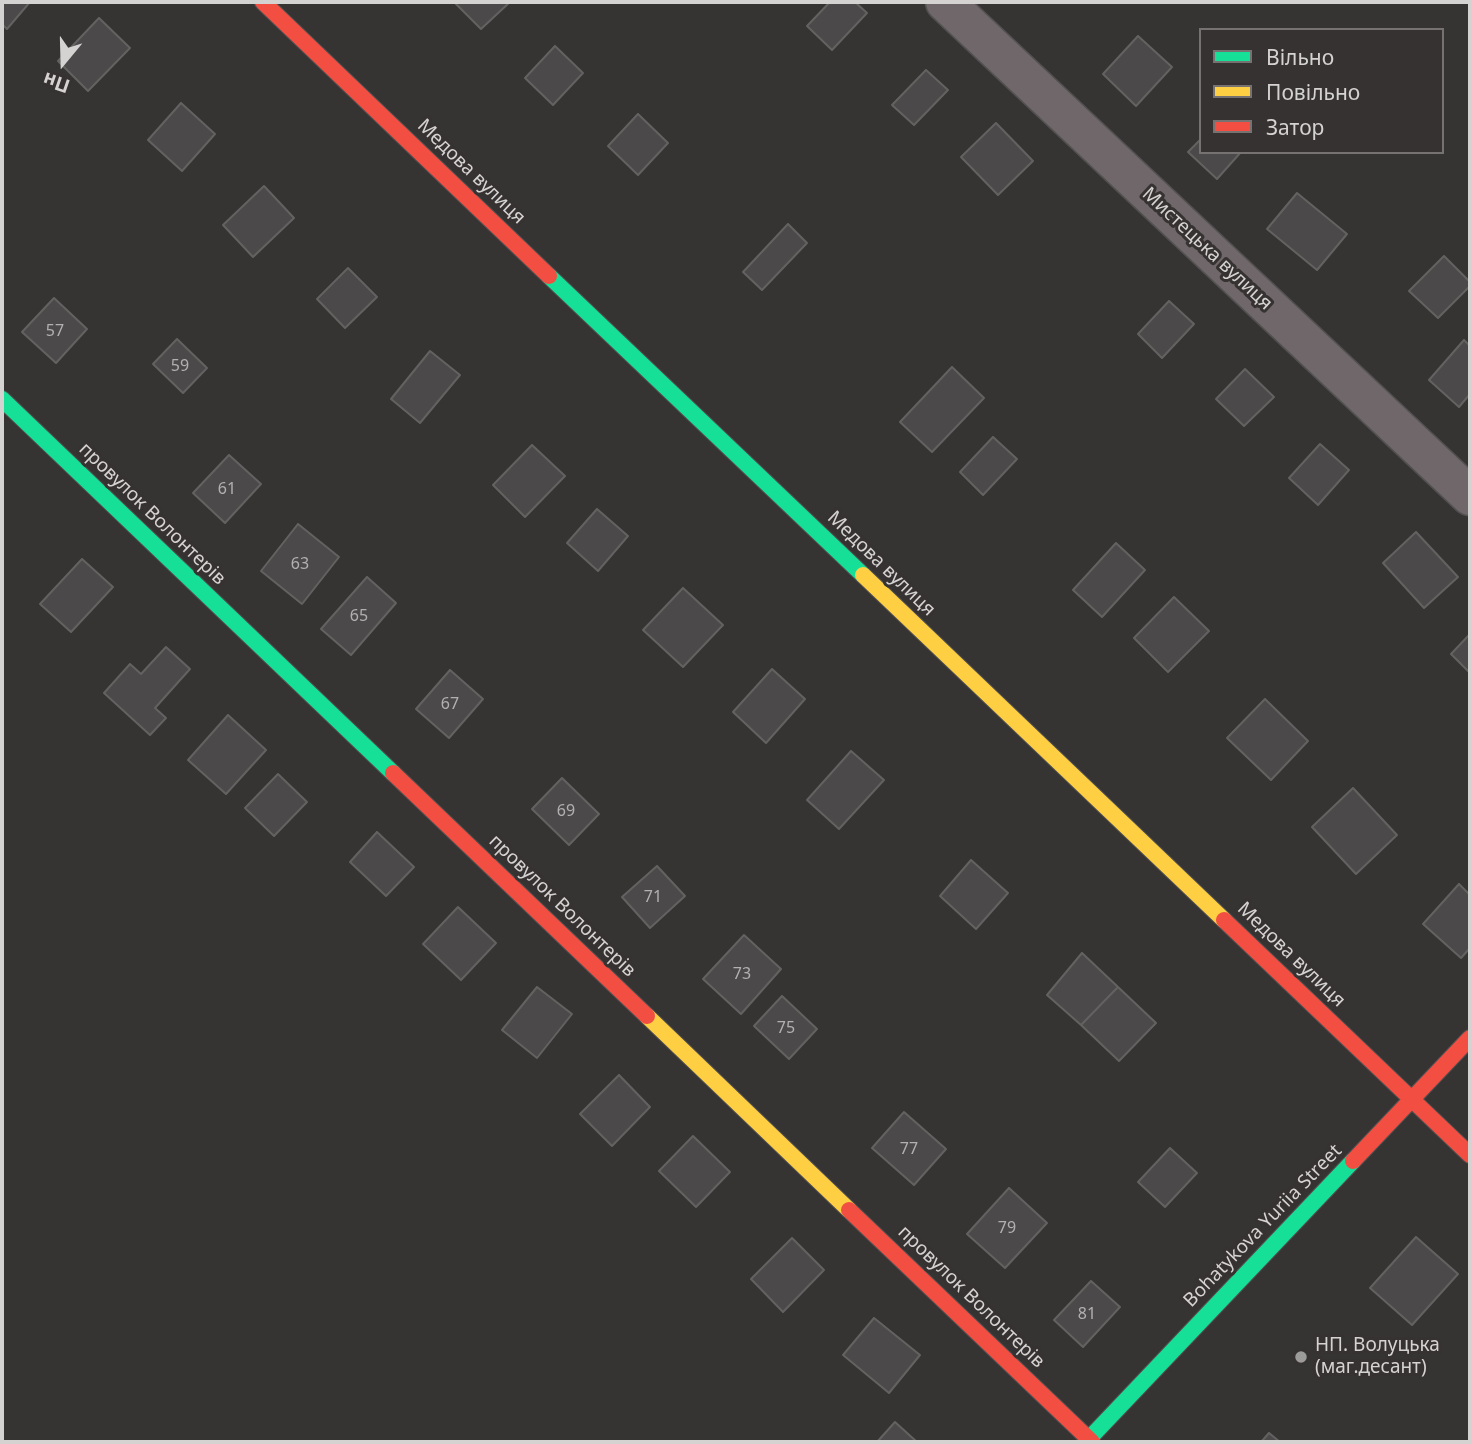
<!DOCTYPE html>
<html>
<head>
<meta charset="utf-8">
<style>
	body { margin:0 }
	#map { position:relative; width:1472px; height:1444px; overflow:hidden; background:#363333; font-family:"Noto Sans",sans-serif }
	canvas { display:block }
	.frame { position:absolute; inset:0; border:4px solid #d5d2d2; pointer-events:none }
	.legend { position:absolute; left:1199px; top:28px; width:245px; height:126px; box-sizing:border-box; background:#373232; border:2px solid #767272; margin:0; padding:9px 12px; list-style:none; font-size:21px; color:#d5d2d2 }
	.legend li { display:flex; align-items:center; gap:14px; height:35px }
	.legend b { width:35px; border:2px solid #767272 }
	.north { position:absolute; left:28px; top:28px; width:70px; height:70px; -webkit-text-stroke:5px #373232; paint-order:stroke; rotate:199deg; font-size:19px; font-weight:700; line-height:28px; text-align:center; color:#d5d2d2 }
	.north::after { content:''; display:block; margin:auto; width:24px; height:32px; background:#d5d2d2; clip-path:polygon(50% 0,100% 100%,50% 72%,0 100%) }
</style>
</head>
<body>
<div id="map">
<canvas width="1472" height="1444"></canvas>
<div class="frame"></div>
<ul class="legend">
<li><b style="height:9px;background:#16e098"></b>Вільно</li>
<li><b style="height:9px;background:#ffcf43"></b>Повільно</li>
<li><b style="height:9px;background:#f24e42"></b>Затор</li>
</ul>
<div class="north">Пн</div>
</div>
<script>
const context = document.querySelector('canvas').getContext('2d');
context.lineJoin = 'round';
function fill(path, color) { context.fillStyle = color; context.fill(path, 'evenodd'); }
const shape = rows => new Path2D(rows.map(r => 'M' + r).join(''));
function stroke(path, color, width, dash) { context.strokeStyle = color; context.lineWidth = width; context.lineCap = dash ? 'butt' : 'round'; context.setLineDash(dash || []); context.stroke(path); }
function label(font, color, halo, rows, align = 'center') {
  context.font = font + ' "Noto Sans",sans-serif'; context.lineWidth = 6; context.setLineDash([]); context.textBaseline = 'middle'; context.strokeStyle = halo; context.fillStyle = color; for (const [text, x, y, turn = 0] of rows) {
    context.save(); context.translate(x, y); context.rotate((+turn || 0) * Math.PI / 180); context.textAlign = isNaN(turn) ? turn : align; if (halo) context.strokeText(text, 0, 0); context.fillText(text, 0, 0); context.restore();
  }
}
const building = shape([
	[2,2,30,2,7,29,2,24,2,2],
	[454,2,510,2,481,29,454,2],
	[830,2,855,2,867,13,832,50,807,26,830,2],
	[99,18,130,48,88,91,58,61,99,18],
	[1138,36,1172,67,1136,106,1103,74,1138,36],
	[555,46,583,73,553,105,525,78,555,46],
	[926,70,948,90,914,125,892,105,926,70],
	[181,103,215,134,182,171,148,140,181,103],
	[638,114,668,143,638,175,608,146,638,114],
	[996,123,1033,161,998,195,961,157,996,123],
	[1201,139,1201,152,1241,152,1217,179,1188,152,1201,139],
	[264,186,294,218,253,257,223,225,264,186],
	[1297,193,1347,234,1317,270,1267,229,1297,193],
	[788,224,807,243,762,290,743,272,788,224],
	[1444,256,1470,282,1470,286,1438,318,1409,291,1444,256],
	[348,268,377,297,345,328,317,299,348,268],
	[54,298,87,329,56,363,22,332,54,298],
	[1169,301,1194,324,1162,358,1138,334,1169,301],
	[177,339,207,368,183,393,153,364,177,339],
	[1464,340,1470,346,1470,394,1459,407,1429,380,1464,340],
	[430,351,460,375,420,423,391,399,430,351],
	[952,367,984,398,932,452,900,422,952,367],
	[1245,369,1274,397,1244,426,1216,399,1245,369],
	[993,437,1017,459,983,495,960,472,993,437],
	[1320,444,1349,470,1318,505,1289,478,1320,444],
	[532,445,565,476,525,517,493,485,532,445],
	[229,455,261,484,225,523,193,493,229,455],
	[597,509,628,536,598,571,567,543,597,509],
	[298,524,339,557,302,604,261,571,298,524],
	[1416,532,1458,577,1424,608,1383,563,1416,532],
	[1116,543,1145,570,1102,617,1073,590,1116,543],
	[82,559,113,587,71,632,40,604,82,559],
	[367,577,396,603,351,655,321,629,367,577],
	[683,588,723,625,683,667,643,630,683,588],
	[1174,597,1209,631,1168,672,1134,638,1174,597],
	[1470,634,1470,673,1451,654,1470,634],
	[166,647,190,669,155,708,166,718,150,735,104,693,130,664,141,674,166,647],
	[772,669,805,699,766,743,733,712,772,669],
	[450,670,483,699,449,738,416,709,450,670],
	[1265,699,1308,741,1271,780,1227,738,1265,699],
	[228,715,266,750,226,794,188,760,228,715],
	[851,751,884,780,839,829,807,800,851,751],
	[278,774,307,802,274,836,245,808,278,774],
	[562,778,599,814,569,845,532,809,562,778],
	[1353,788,1397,835,1356,874,1312,827,1353,788],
	[377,832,414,867,386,896,350,862,377,832],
	[971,860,1008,893,976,929,940,896,971,860],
	[657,866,685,896,650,928,622,897,657,866],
	[1459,884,1470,895,1470,948,1461,958,1423,924,1459,884],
	[458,907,496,943,461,980,423,944,458,907],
	[744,935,781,969,741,1014,703,979,744,935],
	[1082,953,1118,987,1081,1025,1047,995,1082,953],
	[537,987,572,1014,537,1058,502,1030,537,987],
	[1118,987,1156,1023,1119,1061,1081,1025,1118,987],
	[782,996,817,1029,789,1059,754,1026,782,996],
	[619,1075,650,1107,612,1146,580,1114,619,1075],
	[904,1112,946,1149,914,1185,872,1148,904,1112],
	[693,1136,730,1172,696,1207,659,1171,693,1136],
	[1170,1148,1197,1173,1165,1207,1138,1182,1170,1148],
	[1009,1188,1047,1223,1005,1268,967,1234,1009,1188],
	[1416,1237,1458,1274,1412,1325,1370,1288,1416,1237],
	[792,1238,824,1270,783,1312,751,1279,792,1238],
	[1091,1281,1120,1307,1083,1347,1054,1320,1091,1281],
	[874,1318,920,1355,889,1393,843,1355,874,1318],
	[895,1422,917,1442,877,1442,895,1422],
	[1269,1433,1280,1442,1261,1442,1269,1433]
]);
fill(building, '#4b4949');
stroke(building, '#646261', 2);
const street = shape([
	[945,2,1470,496]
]);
const fast = shape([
	[549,276,863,575],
	[2,399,393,773],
	[1086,1442,1353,1161]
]);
const slow = shape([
	[863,575,1224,920],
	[647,1016,849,1210]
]);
const jam = shape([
	[263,2,549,276],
	[393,773,647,1016],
	[1224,920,1470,1155],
	[1353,1161,1470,1038],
	[849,1210,1092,1442]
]);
stroke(street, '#525050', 41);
stroke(fast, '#525050', 18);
stroke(slow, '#525050', 18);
stroke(jam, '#525050', 18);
stroke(street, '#6f6769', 38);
stroke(fast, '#16e098', 16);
stroke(slow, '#ffcf43', 16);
stroke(jam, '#f24e42', 16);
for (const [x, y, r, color] of [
	[1301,1357,7,"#9d9a9a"]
]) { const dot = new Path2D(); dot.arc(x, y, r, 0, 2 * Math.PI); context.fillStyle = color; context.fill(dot); stroke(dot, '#373232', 2.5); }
label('16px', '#b2b0b0', null, [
	["57",55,331],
	["59",180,366],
	["61",227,489],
	["63",300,564],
	["65",359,616],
	["67",450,704],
	["69",566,811],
	["71",653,897],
	["73",742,974],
	["75",786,1028],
	["77",909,1149],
	["79",1007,1228],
	["81",1087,1314]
]);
label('19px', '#d5d2d2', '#373232', [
	["Медова вулиця",471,172,44],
	["Мистецька вулиця",1207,249,43],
	["провулок Волонтерів",152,514,44],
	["Медова вулиця",881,564,44],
	["провулок Волонтерів",562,906,44],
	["Медова вулиця",1291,955,44],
	["Bohatykova Yuriia Street",1263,1226,-46],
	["провулок Волонтерів",971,1297,44]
]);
label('19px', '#d5d2d2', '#373232', [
	["НП. Волуцька",1315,1346],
	["(маг.десант)",1315,1368]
], 'left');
</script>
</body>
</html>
